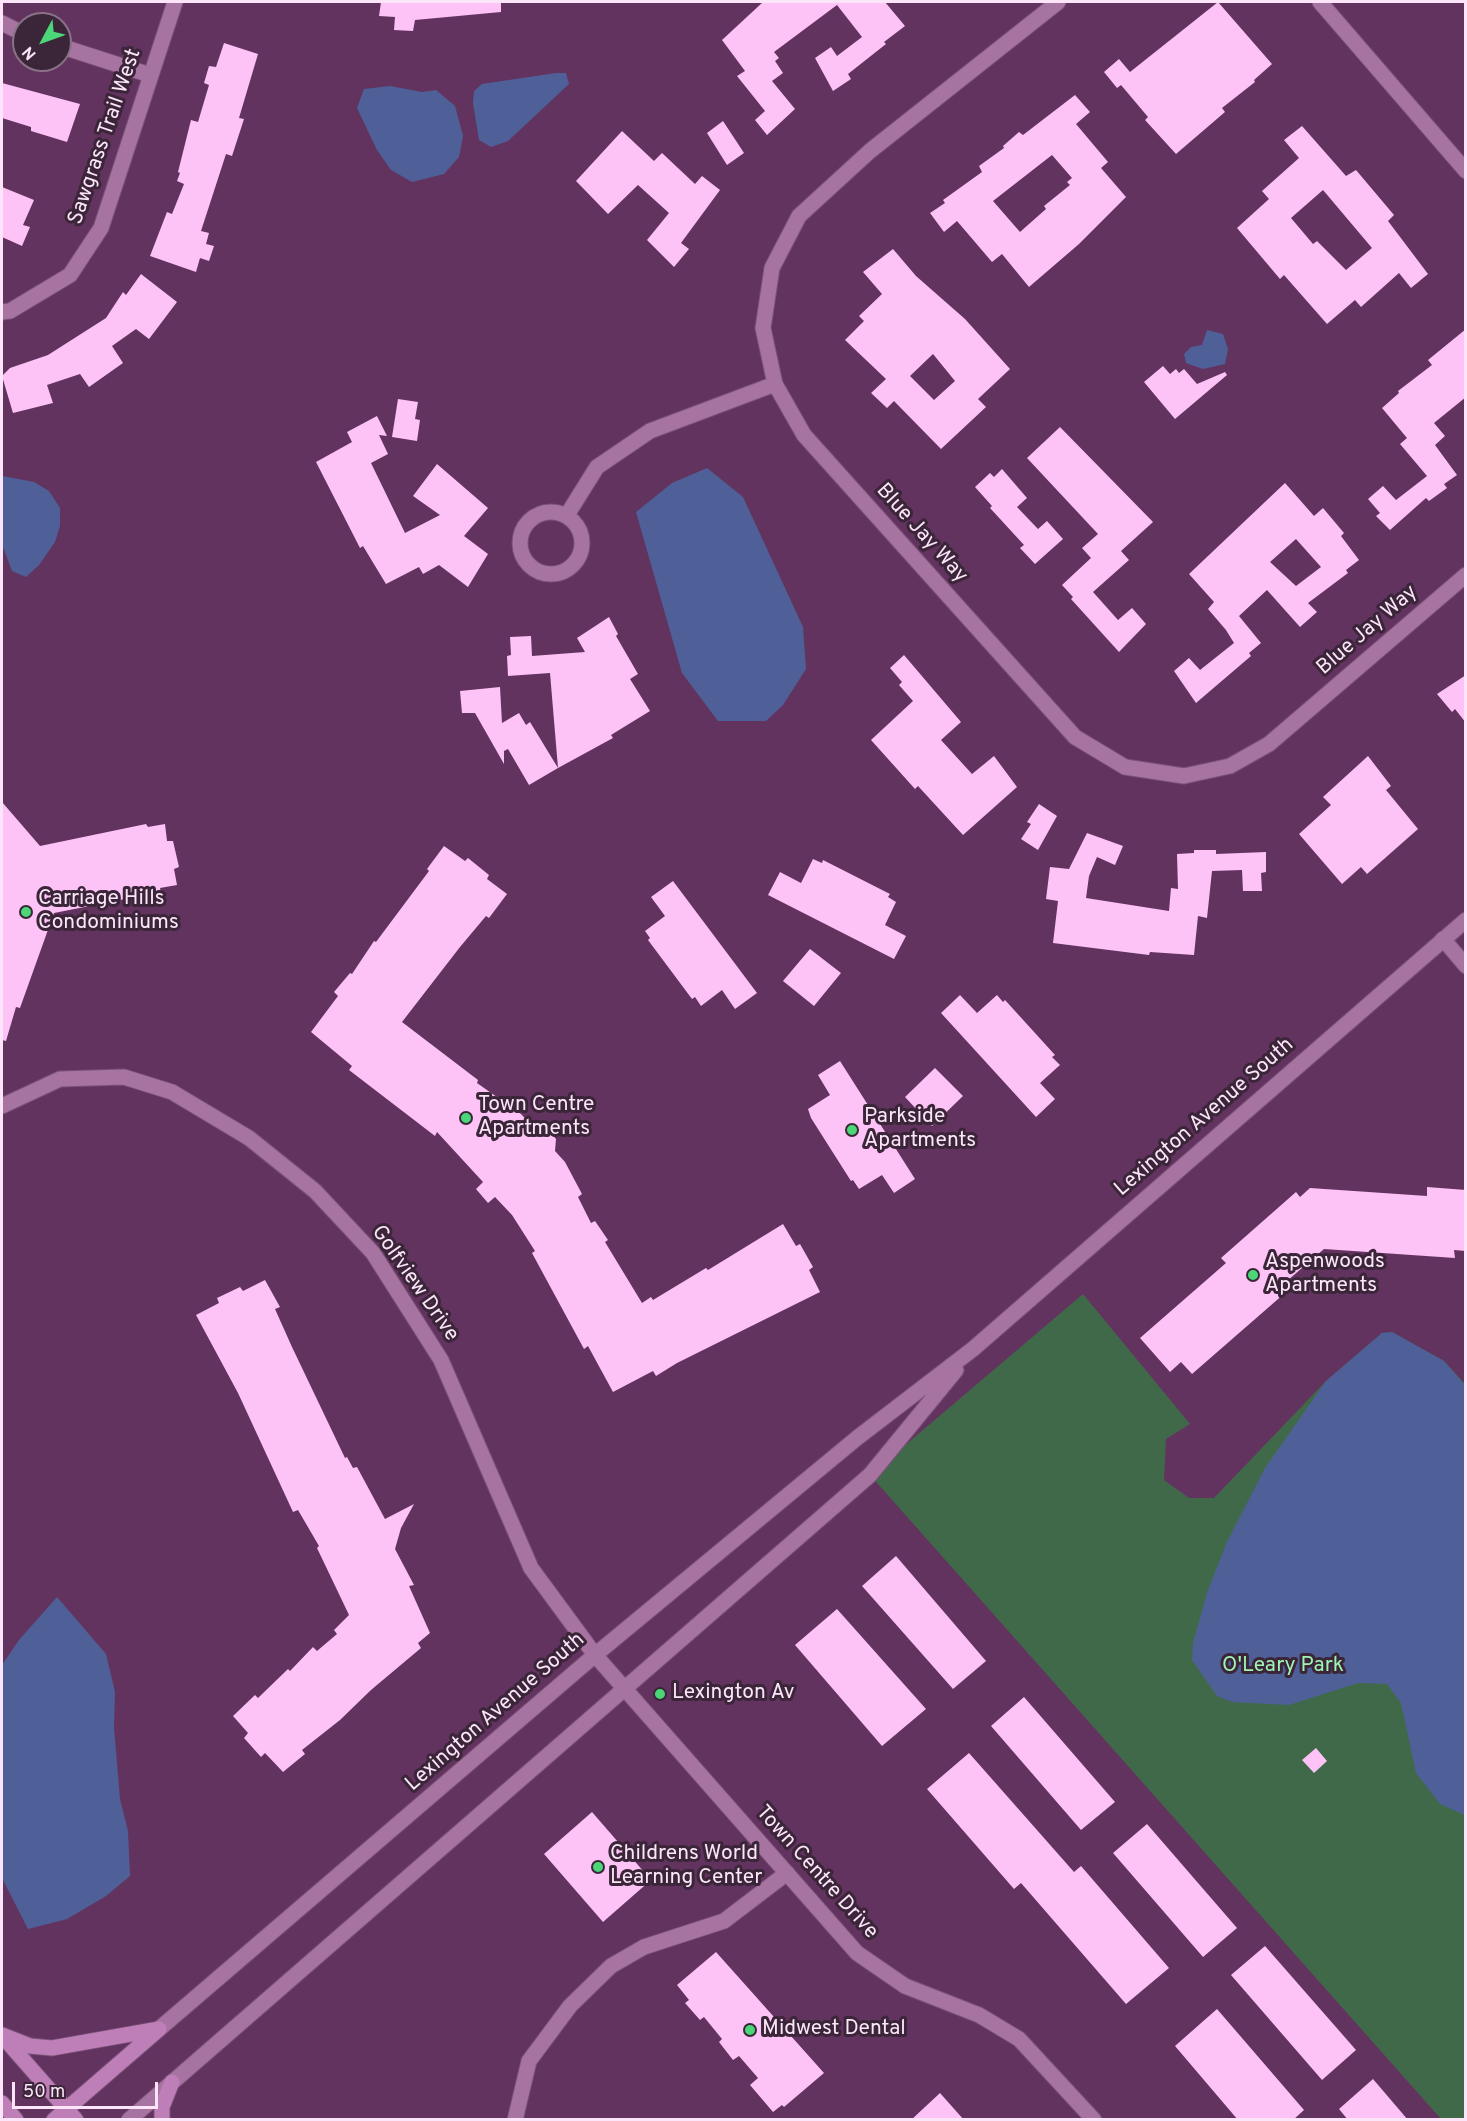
<!DOCTYPE html>
<html>
<head>
<meta charset="utf-8">
<style>
	body { margin:0 }
	#map { position:relative; width:1467px; height:2121px; overflow:hidden; background:#63335f; font-family:Overpass,sans-serif }
	canvas { display:block }
	.frame { position:absolute; inset:0; border:3px solid #fce5f9; pointer-events:none }
	.north { position:absolute; left:12px; top:12px; width:60px; height:60px; box-sizing:border-box; background:#3b2539; border:2px solid #887286; border-radius:50%; rotate:229deg; font-size:16px; font-weight:700; line-height:24px; text-align:center; color:#fce5f9 }
	.north::after { content:''; display:block; margin:auto; width:21px; height:27px; background:#4bd677; clip-path:polygon(50% 0,100% 100%,50% 72%,0 100%) }
	.scale { position:absolute; left:12px; top:2082px; width:146px; height:27px; box-sizing:border-box; border:3px solid #fce5f9; border-top:0; padding-left:8px; font-size:18px; line-height:21px; white-space:nowrap; color:#fce5f9; -webkit-text-stroke:4px #3b2539; paint-order:stroke }
</style>
</head>
<body>
<div id="map">
<canvas width="1467" height="2121"></canvas>
<div class="frame"></div>
<div class="north">N</div>
<div class="scale">50 m</div>
</div>
<script>
const context = document.querySelector('canvas').getContext('2d');
context.lineJoin = 'round';
function fill(path, color) { context.fillStyle = color; context.fill(path, 'evenodd'); }
const shape = rows => new Path2D(rows.map(r => 'M' + r).join(''));
function stroke(path, color, width, dash) { context.strokeStyle = color; context.lineWidth = width; context.lineCap = dash ? 'butt' : 'round'; context.setLineDash(dash || []); context.stroke(path); }
function label(font, color, halo, rows, align = 'center') {
  context.font = font + ' Overpass,sans-serif'; context.lineWidth = 6; context.setLineDash([]); context.textBaseline = 'middle'; context.strokeStyle = halo; context.fillStyle = color; for (const [text, x, y, turn = 0] of rows) {
    context.save(); context.translate(x, y); context.rotate((+turn || 0) * Math.PI / 180); context.textAlign = isNaN(turn) ? turn : align; if (halo) context.strokeText(text, 0, 0); context.fillText(text, 0, 0); context.restore();
  }
}
fill(shape([
	[1083,1294,1190,1424,1166,1439,1164,1480,1189,1498,1214,1498,1326,1381,1382,1333,1392,1332,1444,1361,1466,1385,1465,2119,1441,2119,870,1475]
]), '#406949');
fill(shape([
	[556,73,566,73,569,84,508,141,491,147,479,140,473,103,474,91,482,84],
	[390,86,422,92,436,90,455,106,463,136,459,157,444,174,412,182,391,170,377,150,357,108,364,89],
	[1207,330,1223,334,1228,349,1225,364,1203,369,1186,363,1184,354,1191,347,1202,345],
	[707,468,743,497,803,627,806,669,783,705,766,721,718,721,682,673,636,512,672,483],
	[2,476,34,482,49,491,60,508,60,526,55,542,39,565,26,577,12,571,2,544],
	[1392,1332,1444,1361,1465,1385,1465,1815,1440,1804,1416,1773,1401,1703,1387,1684,1358,1683,1289,1705,1232,1702,1217,1696,1192,1660,1193,1643,1208,1590,1227,1542,1265,1468,1326,1381,1382,1333],
	[57,1597,106,1654,115,1692,114,1728,120,1799,128,1831,130,1876,106,1896,67,1919,28,1929,2,1878,2,1665,19,1640]
]), '#4f6098');
fill(shape([
	[381,2,501,2,501,12,415,20,413,31,394,30,395,17,379,16],
	[763,2,885,2,905,26,884,42,886,44,848,74,851,79,833,91,815,58,831,47,837,56,862,37,837,5,774,52,779,58,775,61,783,73,772,81,795,109,767,135,755,120,765,111,737,76,745,71,722,40],
	[1218,2,1272,64,1254,80,1255,82,1222,108,1225,112,1176,154,1145,120,1148,117,1121,85,1117,88,1104,72,1119,59,1130,72],
	[224,43,258,54,239,118,244,119,232,156,226,154,201,231,209,233,206,244,214,246,209,261,200,258,196,272,150,256,167,212,172,214,184,184,177,181,180,173,178,172,191,120,198,122,209,85,204,83,209,66,216,67],
	[2,83,80,104,67,142,31,131,31,127,2,118],
	[1075,95,1090,112,1076,124,1108,162,1101,168,1126,197,1079,244,1029,287,1002,254,992,262,957,221,944,232,930,213,945,203,943,200,982,172,979,166,1004,148,1003,146,1019,132,1023,135],
	[1052,155,1072,178,1067,182,1070,185,1044,206,1046,209,1020,232,993,201],
	[723,121,744,153,727,165,707,133],
	[1302,126,1346,176,1356,170,1394,215,1388,221,1428,274,1411,288,1399,273,1361,307,1355,300,1327,324,1284,275,1280,279,1237,228,1269,199,1262,191,1299,158,1284,140],
	[1323,190,1372,248,1346,270,1317,241,1313,244,1291,218],
	[622,131,654,161,662,153,695,184,702,176,720,190,681,243,689,249,674,267,647,240,669,213,638,185,608,214,576,181],
	[2,187,34,200,23,225,30,227,22,246,2,237],
	[893,249,916,276,965,319,1010,369,978,399,986,407,941,449,894,401,887,408,871,393,886,379,845,340,864,321,859,316,882,294,863,272],
	[933,354,955,381,934,400,910,376],
	[141,274,177,302,149,339,136,329,112,346,123,363,89,387,80,374,47,385,53,403,13,413,2,376,10,368,48,355,106,318,123,292,126,295],
	[1466,329,1466,397,1434,423,1445,436,1435,445,1457,475,1444,484,1447,488,1429,501,1426,498,1390,530,1376,516,1380,513,1368,499,1383,486,1396,500,1427,476,1400,444,1407,438,1382,408,1399,393,1398,391,1432,365,1428,360],
	[1163,366,1170,374,1176,369,1179,373,1184,369,1197,384,1225,372,1227,375,1175,419,1144,382],
	[398,399,418,402,415,419,420,420,417,441,392,437],
	[377,416,387,436,379,435,388,454,371,463,405,533,440,515,413,496,437,464,488,508,464,536,488,554,468,587,439,565,423,574,419,567,386,584,363,546,360,548,316,462,352,442,347,432],
	[1060,427,1153,522,1121,551,1129,560,1093,592,1118,620,1132,608,1146,624,1119,652,1071,599,1073,597,1062,585,1091,558,1082,548,1098,534,1027,458],
	[1002,469,1027,498,1017,507,1038,529,1047,521,1063,539,1035,564,1020,548,1024,545,990,508,992,506,975,487,990,473,994,477],
	[1285,483,1314,516,1323,508,1344,533,1341,536,1359,560,1346,570,1348,573,1308,603,1317,612,1300,627,1267,590,1239,616,1261,643,1249,653,1251,656,1196,703,1174,671,1189,658,1200,670,1234,643,1226,630,1208,609,1214,602,1189,574],
	[1296,539,1321,567,1296,586,1270,562],
	[609,617,618,634,616,636,638,674,630,679,650,711,611,735,613,738,558,768,550,673,508,676,507,656,511,655,510,637,531,636,532,656,585,652,577,638],
	[904,655,961,722,941,740,972,774,994,756,1017,787,963,835,918,786,915,789,871,740,913,701,899,685,902,682,890,668],
	[1466,675,1466,723,1455,709,1452,712,1437,694],
	[500,687,502,723,519,713,526,725,530,722,558,768,529,785,508,749,504,751,504,764,475,713,462,713,460,691],
	[1368,756,1391,786,1386,790,1418,829,1367,874,1361,867,1342,884,1299,834,1331,805,1323,797],
	[2,802,40,846,146,824,148,827,165,824,167,841,173,841,179,867,174,869,177,885,160,888,161,892,54,913,20,1008,16,1007,6,1041,2,1040],
	[1039,804,1057,816,1038,850,1021,839,1031,824,1027,822],
	[1087,833,1123,846,1115,865,1097,857,1089,876,1086,898,1169,911,1171,888,1178,889,1177,854,1194,853,1194,850,1216,850,1216,854,1266,852,1266,872,1261,873,1262,891,1243,891,1242,870,1212,871,1207,918,1198,916,1194,955,1150,952,1149,955,1053,943,1058,901,1046,899,1050,867,1069,869],
	[444,846,465,861,468,858,489,875,487,879,507,894,489,918,486,916,460,947,402,1022,478,1080,477,1083,521,1114,538,1132,551,1133,556,1139,555,1151,565,1162,582,1194,578,1197,591,1223,595,1221,608,1240,605,1242,642,1303,651,1297,653,1300,706,1268,708,1270,783,1224,796,1246,800,1244,813,1267,809,1270,820,1292,677,1363,656,1376,653,1371,613,1392,588,1346,584,1349,532,1253,535,1251,512,1215,495,1197,488,1203,476,1189,483,1182,437,1132,435,1136,349,1070,352,1066,311,1032,338,996,334,992,350,973,352,974,374,941,376,942,429,871,427,869],
	[813,859,822,863,823,860,890,894,888,897,896,902,885,925,906,936,894,959,768,895,780,872,801,883],
	[673,881,757,993,735,1009,722,990,701,1006,695,997,692,999,648,940,650,938,645,931,665,916,651,897],
	[810,949,841,973,814,1006,783,981],
	[960,995,977,1013,997,995,1003,1002,1005,1000,1055,1055,1052,1057,1060,1065,1040,1083,1055,1099,1036,1117,941,1013],
	[840,1061,915,1179,894,1193,882,1175,859,1189,853,1180,851,1181,811,1118,808,1109,830,1095,818,1075],
	[935,1068,963,1096,932,1126,905,1097],
	[1427,1187,1466,1190,1466,1251,1454,1250,1455,1258,1324,1249,1280,1287,1285,1293,1192,1374,1181,1362,1170,1372,1140,1338,1226,1263,1221,1258,1296,1192,1300,1197,1310,1188,1427,1196],
	[265,1280,280,1307,275,1309,292,1347,345,1458,347,1457,353,1468,357,1467,385,1519,414,1504,401,1528,395,1549,414,1585,409,1586,430,1633,418,1643,421,1648,371,1690,340,1720,302,1750,305,1754,283,1772,265,1753,261,1757,244,1738,248,1733,233,1716,255,1695,258,1698,288,1669,290,1671,313,1647,317,1651,337,1634,334,1630,349,1615,317,1548,319,1546,298,1510,293,1512,238,1393,196,1315,219,1303,217,1298,240,1287,243,1291],
	[896,1556,986,1661,953,1689,862,1586],
	[837,1609,926,1709,882,1746,795,1645],
	[1024,1697,1115,1802,1081,1830,991,1726],
	[1316,1748,1327,1761,1314,1773,1302,1760],
	[969,1753,1074,1872,1081,1866,1169,1968,1126,2004,1021,1883,1014,1889,927,1789],
	[592,1812,651,1880,603,1922,544,1854],
	[1147,1824,1237,1928,1203,1957,1113,1853],
	[1265,1946,1356,2050,1322,2080,1231,1975],
	[716,1952,824,2073,784,2107,782,2105,773,2112,750,2085,758,2078,739,2056,733,2060,719,2042,722,2039,704,2017,700,2020,685,2003,689,2000,677,1985],
	[1217,2009,1304,2110,1293,2120,1238,2120,1175,2046],
	[1373,2079,1408,2120,1348,2120,1339,2109],
	[940,2093,964,2120,911,2120]
]), '#fdc3f6');
const minor = shape([
	[1058,2,870,151,799,216,772,268,763,328,775,384,804,435,1075,737,1125,767,1184,776,1230,766,1269,744,1466,575],
	[2,23,24,34],
	[60,46,150,75],
	[2,312,10,311,70,275,101,228,175,2],
	'520 543a31 31 0 1 1 62 0a31 31 0 1 1-62 0Z',
	[567,515,597,467,650,431,775,384],
	[1443,939,1466,966],
	[2,1106,60,1079,124,1077,172,1092,249,1138,315,1191,373,1253,441,1360,531,1568,595,1655]
]);
const tertiary = shape([
	[1320,2,1466,171],
	[595,1655,857,1953,905,1986,979,2015,1019,2039,1094,2120],
	[159,2029,595,1655,857,1438,973,1349,1466,920],
	[129,2120,870,1475,956,1370],
	[515,2120,529,2061,570,2006,611,1966,644,1947,724,1921,787,1873]
]);
const secondary = shape([
	[2,2035,30,2046,52,2048,159,2029],
	[4,2038,76,2120],
	[2,2103,16,2120],
	[54,2120,159,2029],
	[162,2120,162,2107,172,2082]
]);
stroke(minor, '#795276', 17);
stroke(tertiary, '#795276', 17);
stroke(secondary, '#795276', 17);
stroke(minor, '#a773a1', 15);
stroke(tertiary, '#a773a1', 15);
stroke(secondary, '#be7eb7', 15);
for (const [x, y, r, color] of [
	[26,912,6,"#4bd677"],
	[466,1118,6,"#4bd677"],
	[852,1130,6,"#4bd677"],
	[1253,1275,6,"#4bd677"],
	[660,1694,6,"#4bd677"],
	[598,1867,6,"#4bd677"],
	[750,2030,6,"#4bd677"]
]) { const dot = new Path2D(); dot.arc(x, y, r, 0, 2 * Math.PI); context.fillStyle = color; context.fill(dot); stroke(dot, '#3b2539', 2); }
label('21px', '#fce5f9', '#3b2539', [
	["Sawgrass Trail West",106,137,-71],
	["Blue Jay Way",921,534,48],
	["Blue Jay Way",1368,631,-41],
	["Lexington Avenue South",1205,1118,-41],
	["Golfview Drive",414,1284,55],
	["Lexington Avenue South",496,1713,-41],
	["Town Centre Drive",816,1873,48]
]);
label('21px', '#fce5f9', '#3b2539', [
	["Carriage Hills",38,900],
	["Condominiums",38,924],
	["Town Centre",478,1106],
	["Apartments",478,1130],
	["Parkside",864,1118],
	["Apartments",864,1142],
	["Aspenwoods",1265,1263],
	["Apartments",1265,1287],
	["Lexington Av",672,1694],
	["Childrens World",610,1855],
	["Learning Center",610,1879],
	["Midwest Dental",762,2030]
], 'left');
label('21px', '#9ff4b2', '#3b2539', [
	["O'Leary Park",1283,1667]
]);
</script>
</body>
</html>
